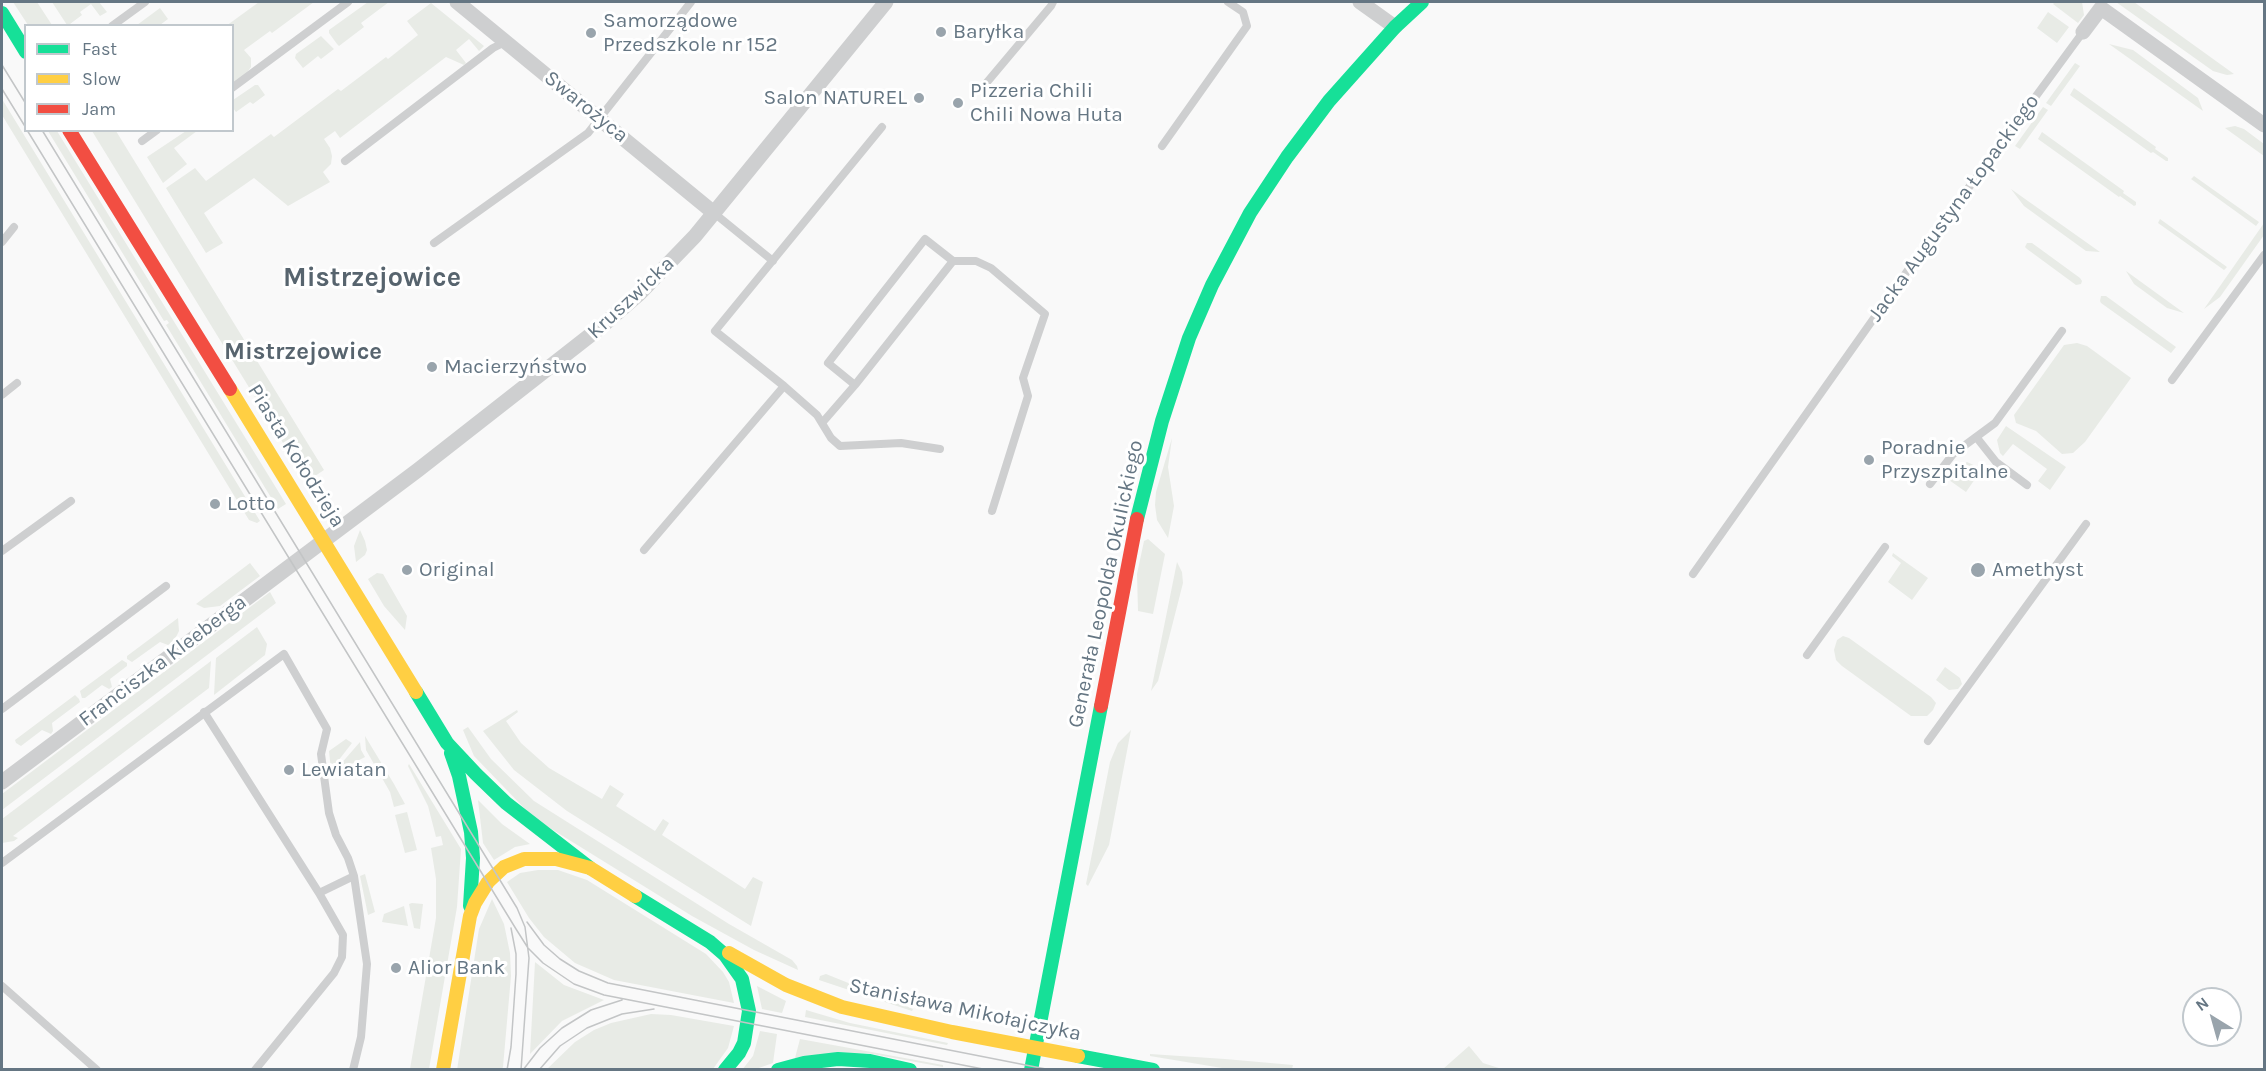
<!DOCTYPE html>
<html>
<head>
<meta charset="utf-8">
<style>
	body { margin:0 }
	#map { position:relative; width:2266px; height:1071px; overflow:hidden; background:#f9f9f9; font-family:Karla,sans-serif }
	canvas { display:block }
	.frame { position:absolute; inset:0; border:3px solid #657683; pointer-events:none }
	.legend { position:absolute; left:24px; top:24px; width:210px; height:108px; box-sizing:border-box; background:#fff; border:2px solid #c1c8cd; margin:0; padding:8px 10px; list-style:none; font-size:18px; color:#657683 }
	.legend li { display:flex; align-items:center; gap:12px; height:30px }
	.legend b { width:30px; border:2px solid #c1c8cd }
	.north { position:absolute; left:2182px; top:987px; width:60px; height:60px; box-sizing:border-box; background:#fff; border:2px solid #c1c8cd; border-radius:50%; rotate:323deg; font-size:16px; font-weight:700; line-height:24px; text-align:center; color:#657683 }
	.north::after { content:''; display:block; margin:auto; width:21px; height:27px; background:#99a4ac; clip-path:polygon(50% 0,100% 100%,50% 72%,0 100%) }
</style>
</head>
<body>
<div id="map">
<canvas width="2266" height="1071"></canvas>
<div class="frame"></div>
<ul class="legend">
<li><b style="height:8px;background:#16e098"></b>Fast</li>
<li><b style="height:8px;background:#ffcf43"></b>Slow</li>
<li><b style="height:8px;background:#f24e42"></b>Jam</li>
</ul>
<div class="north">N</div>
</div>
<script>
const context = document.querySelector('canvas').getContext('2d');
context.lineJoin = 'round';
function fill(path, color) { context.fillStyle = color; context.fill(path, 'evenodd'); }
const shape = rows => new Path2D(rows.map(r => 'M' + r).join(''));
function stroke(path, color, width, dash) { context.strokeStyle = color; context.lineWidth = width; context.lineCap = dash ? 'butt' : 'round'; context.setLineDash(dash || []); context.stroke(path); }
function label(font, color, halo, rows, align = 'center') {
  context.font = font + ' Karla,sans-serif'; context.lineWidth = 6; context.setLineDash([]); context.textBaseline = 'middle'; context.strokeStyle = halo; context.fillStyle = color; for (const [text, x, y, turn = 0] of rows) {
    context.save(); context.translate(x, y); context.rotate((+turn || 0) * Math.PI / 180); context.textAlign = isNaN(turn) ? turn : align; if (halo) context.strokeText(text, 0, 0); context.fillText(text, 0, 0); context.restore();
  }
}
fill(shape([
	[13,2,37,2,52,25,28,25],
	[52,2,99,2,107,12,100,16,91,4,80,12,82,15,70,24,71,25,67,25],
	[259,2,314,2,272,33,270,31,244,50,251,58,251,67,246,74,233,84,232,26,226,26],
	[368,2,389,2,361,23,364,27,339,46,337,44,329,33,329,30],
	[2055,2,2082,2,2084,15,2078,23,2053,4],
	[2116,2,2134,2,2234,74,2227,75,2213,71],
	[431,3,484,46,479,51,469,39,456,50,466,63,464,65,446,57,340,138,335,131,324,139,330,148,332,156,331,164,323,172,330,182,288,206,254,178,204,213,223,243,206,253,166,188,195,168,206,181,271,134,274,137,338,89,341,91,386,57,388,59,418,35,407,21],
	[160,8,168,19,160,25,137,25],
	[2048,12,2069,27,2057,43,2037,28],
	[321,36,334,49,321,59,318,56,303,68,295,58,296,54],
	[2109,44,2133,50,2198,98,2203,111],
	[2075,63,2080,66,2051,106,2046,103],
	[255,85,258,85,265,95,253,104,250,102,236,112,233,108,233,100],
	[2074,88,2156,147,2155,149,2168,158,2168,161,2166,161,2153,152,2151,153,2070,95],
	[2,99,260,521,257,523,249,520,2,115],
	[2043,107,2048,110,2020,149,2015,146],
	[2235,126,2244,129,2264,144,2264,156,2225,128],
	[48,131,57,131,286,504,278,509,166,325,169,323,167,320,164,321],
	[92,131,116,131,324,470,315,476,317,483,310,487],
	[186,131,197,131,174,148,187,164,163,183,147,157],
	[2042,132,2124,191,2123,193,2136,202,2136,205,2134,206,2120,196,2119,197,2038,139],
	[2194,176,2259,222,2256,226,2191,179],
	[2011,189,2100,252,2086,251,2024,206],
	[2160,219,2227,267,2224,270,2158,223],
	[2264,223,2264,235,2220,297,2204,309],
	[2027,243,2032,243,2080,278,2082,281,2081,284,2076,285,2027,249,2025,247],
	[2126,271,2184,313,2167,308,2134,284],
	[2101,296,2106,296,2176,347,2171,353,2101,303,2100,301],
	[2077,343,2087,346,2131,378,2085,442,2073,453,2062,454,2036,431,2016,423,2014,415,2064,345],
	[2006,426,2066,467,2050,490,2038,481,2047,469,2013,444,2003,456,2000,453,1997,440],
	[1172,438,1168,467,1174,506,1168,538,1157,520,1155,505,1156,492],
	[1967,462,1982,469,1966,492,1949,480,1957,468],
	[360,530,365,541,367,550,365,555,356,562,354,546],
	[1148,539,1165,554,1153,614,1138,611,1137,574,1144,541],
	[1893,553,1928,578,1912,600,1888,582,1901,563,1892,556],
	[1177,562,1182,572,1183,583,1158,681,1151,691],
	[250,563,260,576,220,606,204,608,196,604],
	[377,573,383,574,407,616,405,630,384,606,368,579],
	[270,592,276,603,2,810,2,794],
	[178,618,179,631,174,641,168,645,160,642,132,662,127,659,127,656],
	[257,627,267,644,265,655,214,695,216,658],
	[1843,636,1849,638,1931,697,1936,703,1933,710,1927,716,1911,716,1842,666,1836,660,1834,650,1837,640],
	[122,660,127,663,127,666,110,679,112,687,109,689,102,685,85,698,82,698,80,691],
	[211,661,209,688,13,836,18,838,14,841,2,843,2,819],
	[1945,667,1960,678,1962,684,1958,689,1949,690,1936,680],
	[75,695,79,699,80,702,52,723,53,731,51,734,42,730,21,746,16,743,15,740],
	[517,710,518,712,506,721,521,743,549,768,602,799,610,785,624,794,616,806,655,831,663,819,669,823,662,835,745,889,753,877,763,882,751,926,567,811,514,770,483,731],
	[468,727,491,759,534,801,729,924,792,960,797,966,798,970,754,950,692,916,545,825,527,811,474,756,463,730],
	[1131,730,1109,845,1088,886,1086,884,1110,762,1118,743],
	[365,736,394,784,405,804,394,807,390,792,366,750],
	[346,739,352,743,331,770,329,751],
	[360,742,361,750,365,757,332,774],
	[409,764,461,849,457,907,429,1069,410,1069,436,918,436,879,431,848,443,845,441,836,436,837,428,806,408,766],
	[478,800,502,824,530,844,515,847,494,860,483,843],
	[407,812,417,850,405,853,395,815],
	[538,870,558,870,587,880,706,954,723,972,729,982,734,1003,614,980,575,963,544,937,529,918,507,882,520,873],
	[365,874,375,912,368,915,360,876],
	[492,899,504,924,510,953,511,976,503,1067,502,1069,457,1070,479,929],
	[412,903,423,904,420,929,414,928,409,904],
	[404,906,408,926,382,922,384,914],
	[535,962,564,985,604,1000,562,1021,530,1054],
	[826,974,913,1009,912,1011,819,980,820,976],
	[757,986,786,1001,782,1013,762,1009],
	[806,1010,850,1023,948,1043,947,1045,805,1017],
	[651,1014,671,1015,734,1026,728,1048,713,1069,546,1070,575,1042,594,1030,611,1023],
	[760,1031,777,1034,773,1063,756,1069,742,1070,753,1056],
	[800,1039,943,1065,943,1067,867,1053,795,1058],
	[1469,1046,1483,1063,1502,1069,1443,1069],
	[1150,1054,1225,1059,1293,1065,1292,1069,1228,1069,1150,1056]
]), '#e8ebe6');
stroke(shape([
	[112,26,145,2],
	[983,87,1051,6,1053,2],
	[232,88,348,2],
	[142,141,157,130],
	[1162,146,1247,26,1243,12,1228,2],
	[345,161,493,48,505,42],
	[714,213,773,261],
	[2,242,14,227],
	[434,243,588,133,691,2],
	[953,261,976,261,991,268,1045,314,1023,378,1028,396,992,511],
	[2172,380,2264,255],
	[784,386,817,415,831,438,840,446,901,443,940,449],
	[2,395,17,383],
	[822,423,855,385,953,261,925,239,828,363,855,385],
	[1977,438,1996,462,2027,485],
	[1930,484,1953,454,1995,423,2062,331],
	[644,550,784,386,715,331,882,127],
	[2,551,71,501],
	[1693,574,1937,229,1973,182,2083,32],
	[1807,655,1885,547],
	[2,709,166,586],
	[204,712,319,893,343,935,342,957,334,973,255,1070],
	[1928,741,2086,524],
	[2,863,284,654,327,729,321,754,329,813,336,835,348,858,354,876,319,893],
	[2,986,97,1070],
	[353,1070,361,1037,367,964,354,876]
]), '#cecfd0', 8);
stroke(shape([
	[457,2,714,213],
	[1360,2,1395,27],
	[2083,32,2101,8,2264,125],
	[2,782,418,470,602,326,640,293,695,236,886,2]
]), '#cecfd0', 15);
stroke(shape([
	[2,13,26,52],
	[1137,519,1162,421,1189,338,1212,285,1250,213,1287,157,1329,101,1395,27,1422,2],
	[416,692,447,743,476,774,506,803,590,868],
	[451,753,459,776,471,832,473,858,470,906],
	[635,896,710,942,725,955,742,979,749,1011,744,1043,739,1053,725,1070],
	[1078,1056,1153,1070],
	[778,1070,804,1063,838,1059,870,1061,910,1070],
	[1031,1070,1101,706]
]), '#16e098', 14);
stroke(shape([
	[230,389,416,692],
	[729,953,786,985,842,1007,952,1032,1078,1056],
	[443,1070,470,916,475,903,488,882,504,867,524,859,556,859,590,868,635,896]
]), '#ffcf43', 14);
stroke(shape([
	[69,130,230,389],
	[1101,706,1137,519]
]), '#f24e42', 14);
stroke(shape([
	[2,65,26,104],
	[2,89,26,128],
	[27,130,516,929,528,948,543,963,574,984,604,995,988,1070],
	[42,130,517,908,525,927,529,958,521,1070],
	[527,922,544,945,560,959,579,971,608,983,1051,1070],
	[507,1070,511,1047,516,974,516,954,511,928],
	[523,1070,540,1048,562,1028,591,1010,622,1000],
	[539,1070,560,1046,587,1028,622,1014,654,1009]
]), '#c3c5c6', 1.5);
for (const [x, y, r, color] of [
	[941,32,6,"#99a4ac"],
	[591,33,6,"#99a4ac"],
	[919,98,6,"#99a4ac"],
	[958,103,6,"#99a4ac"],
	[432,367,6,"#99a4ac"],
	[1869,460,6,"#99a4ac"],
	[215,504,6,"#99a4ac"],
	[407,570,6,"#99a4ac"],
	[1978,570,8,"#99a4ac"],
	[289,770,6,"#99a4ac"],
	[396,968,6,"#99a4ac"]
]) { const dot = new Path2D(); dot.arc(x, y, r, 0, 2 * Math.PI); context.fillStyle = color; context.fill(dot); stroke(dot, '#fff', 2); }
label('21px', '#657683', '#fff', [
	["Samorządowe",603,21],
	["Przedszkole nr 152",603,45],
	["Baryłka",953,32],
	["Pizzeria Chili",970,91],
	["Chili Nowa Huta",970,115],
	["Salon NATUREL",907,98,"right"],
	["Macierzyństwo",444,367],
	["Poradnie",1881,448],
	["Przyszpitalne",1881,472],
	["Lotto",227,504],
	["Original",419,570],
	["Amethyst",1992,570],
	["Lewiatan",301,770],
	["Alior Bank",408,968]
], 'left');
label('21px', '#657683', '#fff', [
	["Swarożyca",586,107,39],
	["Jacka Augustyna Łopackiego",1954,208,-54],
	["Kruszwicka",631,298,-43],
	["Piasta Kołodzieja",296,456,58],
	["Generała Leopolda Okulickiego",1106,584,-78],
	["Franciszka Kleeberga",163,661,-37],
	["Stanisława Mikołajczyka",965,1010,12]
]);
label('bold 24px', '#57646e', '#fff', [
	["Mistrzejowice",303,352]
]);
label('bold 27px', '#57646e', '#fff', [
	["Mistrzejowice",372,278]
]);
</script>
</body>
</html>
